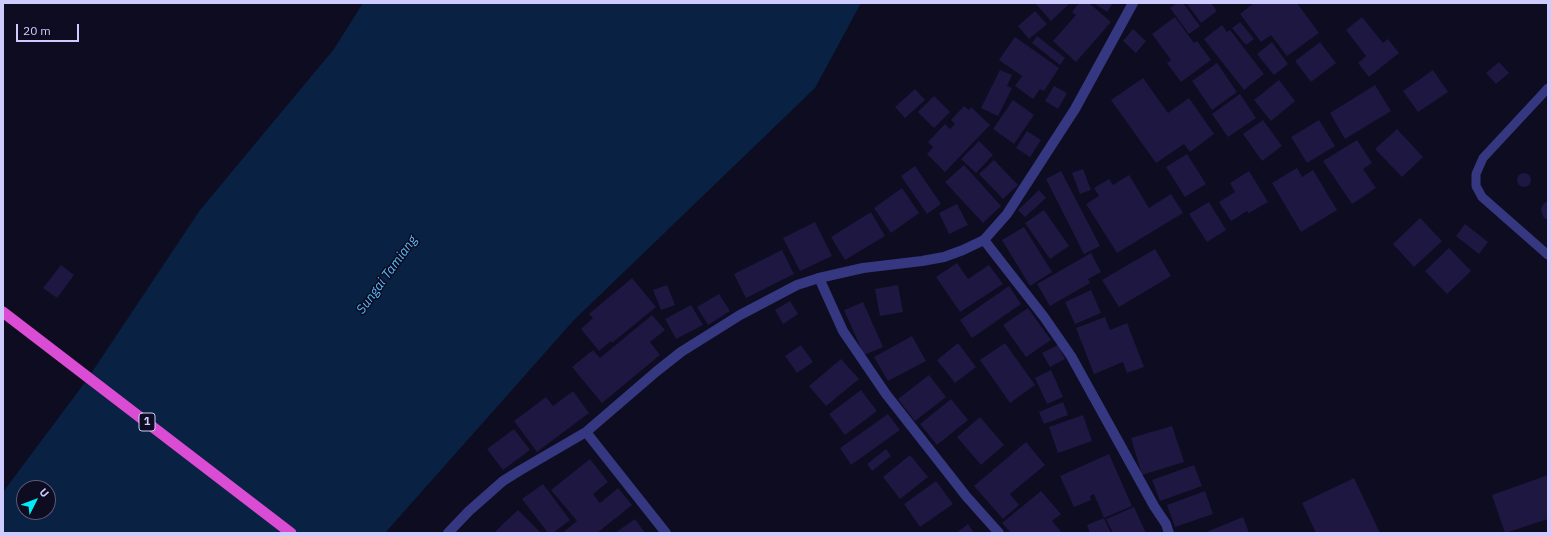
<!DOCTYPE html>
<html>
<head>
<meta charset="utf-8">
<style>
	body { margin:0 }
	#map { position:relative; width:1551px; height:536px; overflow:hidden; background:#0e0c20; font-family:"IBM Plex Sans",sans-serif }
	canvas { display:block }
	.frame { position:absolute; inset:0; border:4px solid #cecbff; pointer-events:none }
	.north { position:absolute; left:16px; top:480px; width:40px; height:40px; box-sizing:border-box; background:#0e0c20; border:1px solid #5b5879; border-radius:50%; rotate:48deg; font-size:11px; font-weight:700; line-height:16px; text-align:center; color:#cecbff }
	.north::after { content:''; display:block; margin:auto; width:14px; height:18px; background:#00ecf6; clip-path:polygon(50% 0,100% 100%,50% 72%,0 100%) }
	.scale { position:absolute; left:16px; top:24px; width:63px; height:18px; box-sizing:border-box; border:2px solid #cecbff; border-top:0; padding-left:5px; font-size:12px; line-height:14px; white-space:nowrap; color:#cecbff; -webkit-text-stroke:3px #0e0c20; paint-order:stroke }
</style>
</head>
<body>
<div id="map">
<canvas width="1551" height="536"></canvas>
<div class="frame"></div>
<div class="north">U</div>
<div class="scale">20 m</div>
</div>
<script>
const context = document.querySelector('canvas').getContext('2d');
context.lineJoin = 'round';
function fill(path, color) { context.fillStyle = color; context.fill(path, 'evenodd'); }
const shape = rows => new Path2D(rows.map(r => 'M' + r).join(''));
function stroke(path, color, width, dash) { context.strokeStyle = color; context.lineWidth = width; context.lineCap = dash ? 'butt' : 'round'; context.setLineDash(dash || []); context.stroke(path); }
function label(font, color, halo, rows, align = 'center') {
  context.font = font + ' "IBM Plex Sans",sans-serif'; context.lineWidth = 3; context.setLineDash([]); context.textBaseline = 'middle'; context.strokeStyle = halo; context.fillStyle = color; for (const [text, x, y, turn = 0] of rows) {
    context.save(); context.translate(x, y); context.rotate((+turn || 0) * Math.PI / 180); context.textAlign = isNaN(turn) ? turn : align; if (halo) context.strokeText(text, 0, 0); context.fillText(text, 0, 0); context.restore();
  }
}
fill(shape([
	[363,3,861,3,815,88,574,320,385,533,3,533,3,492,86,381,200,210,334,49],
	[24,488,48,488,48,512,24,512]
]), '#092142');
fill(shape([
	[1037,3,1070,3,1051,21,1036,4],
	[1079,3,1089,3,1111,22,1076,62,1053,41,1076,15,1072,12],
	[1094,3,1113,3,1107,12],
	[1177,3,1183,3,1200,26,1189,34,1170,8],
	[1189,3,1211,3,1217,11,1201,23,1187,4],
	[1254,3,1297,3,1319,33,1287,56,1271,35,1261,42,1240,14],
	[1035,11,1047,24,1029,39,1018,26],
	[1175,17,1194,43,1197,41,1211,60,1181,82,1167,63,1171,60,1152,34],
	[1362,17,1383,43,1388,39,1399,53,1369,77,1358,63,1366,56,1346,30],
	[1240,22,1254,39,1246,45,1232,28],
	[1222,25,1227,32,1230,30,1264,74,1244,90,1204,39],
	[1133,29,1146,41,1136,53,1123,41],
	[1037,36,1065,58,1060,65,1032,43],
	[1015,37,1059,68,1044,91,1040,89,1033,99,1015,86,1022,76,999,60],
	[1272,42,1288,64,1274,75,1257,54],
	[1320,42,1336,63,1311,82,1295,61],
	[1499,62,1509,73,1496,84,1486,73],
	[1217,63,1237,92,1212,110,1192,81],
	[1000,70,1012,75,1007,86,1012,88,998,116,981,108],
	[1433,70,1448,92,1418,112,1403,91],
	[1143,78,1168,113,1189,98,1214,134,1190,152,1184,144,1156,163,1111,100],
	[1279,80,1295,101,1271,121,1254,100],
	[1375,85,1391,111,1345,139,1330,113],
	[1054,86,1067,93,1058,109,1045,101],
	[915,89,925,100,905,118,895,107],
	[1240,94,1256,118,1228,137,1212,114],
	[934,96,950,112,934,128,918,112],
	[1013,100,1034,115,1014,144,993,129],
	[964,106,969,110,971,107,990,125,945,172,927,154,933,147,928,142,945,124,950,129,955,124,951,120],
	[1263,120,1282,146,1262,161,1243,134],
	[1319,120,1335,146,1307,163,1291,137],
	[1397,129,1423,157,1402,177,1375,149],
	[1027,131,1041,140,1030,157,1016,148],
	[1357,140,1372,163,1363,169,1376,188,1352,204,1323,161],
	[979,141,993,155,976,173,961,159],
	[1187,154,1206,184,1185,197,1166,167],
	[994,160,1018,185,1003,199,979,174],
	[964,165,1001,206,983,223,945,182],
	[915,166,941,204,927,214,901,176],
	[1297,168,1302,177,1313,170,1337,210,1301,232,1272,183],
	[1083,169,1091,190,1080,194,1072,173],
	[1061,171,1100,246,1084,254,1046,179],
	[1249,171,1268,202,1249,213,1247,211,1231,221,1219,202,1235,192,1230,183],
	'1517 180a7 7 0 1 1 14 0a7 7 0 1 1-14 0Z',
	[1129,175,1149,208,1171,194,1183,213,1117,253,1086,204,1099,196,1094,188,1109,179,1113,185],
	[902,188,919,213,891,233,874,208],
	[1039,190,1046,198,1025,217,1018,210],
	[1548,201,1548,220,1544,218,1542,214,1541,209,1543,204],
	[1209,202,1226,230,1207,242,1189,214],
	[957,204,968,225,949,234,939,213],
	[1044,210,1069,246,1050,259,1025,223],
	[871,212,885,236,845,260,831,237],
	[1420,218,1442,241,1414,267,1393,244],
	[815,222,832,256,800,271,783,238],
	[1465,224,1488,242,1479,254,1456,236],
	[1024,227,1052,272,1030,286,1002,240],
	[1449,248,1471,271,1447,294,1425,271],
	[1155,249,1171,276,1119,307,1102,280],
	[782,250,794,274,746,298,734,274],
	[1091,253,1101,272,1088,279,1090,283,1050,306,1037,284],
	[957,263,968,279,989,265,1003,284,960,312,936,277],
	[61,265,74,275,57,298,43,288],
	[632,278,656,307,612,343,611,341,599,351,581,329,593,318,589,314],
	[667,285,675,305,661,310,653,290],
	[898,285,903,312,880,316,875,289],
	[1009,286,1021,304,972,338,960,320],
	[1091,290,1101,313,1075,324,1065,302],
	[719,294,730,311,708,325,697,307],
	[790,301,798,314,783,324,775,310],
	[863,302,883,347,864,355,844,310],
	[691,305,703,325,676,339,665,319],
	[1028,308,1051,340,1026,357,1003,325],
	[652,315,665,330,650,342,660,355,602,403,572,367,593,350,600,358],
	[1105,317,1110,330,1127,323,1144,367,1127,373,1123,362,1094,374,1076,328],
	[912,336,926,361,888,381,874,357],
	[958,343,976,367,955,383,937,360],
	[1005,343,1035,385,1010,403,980,360],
	[801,345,813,362,797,373,785,356],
	[1058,345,1065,359,1050,367,1042,353],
	[841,359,859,379,826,406,809,386],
	[1051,370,1063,397,1047,404,1035,378],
	[929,375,946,397,915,421,898,399],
	[861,390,877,411,845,435,829,414],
	[573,391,589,413,537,452,514,421,546,397,553,406],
	[951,399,968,420,937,445,920,424],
	[1063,402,1068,415,1044,424,1039,412],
	[888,414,900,430,851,465,840,448],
	[1083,415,1092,441,1058,453,1049,427],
	[980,417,1004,445,981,465,957,437],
	[1172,426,1184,462,1142,475,1131,438],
	[514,429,530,450,503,470,487,449],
	[1026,442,1045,465,1010,494,1019,505,1003,519,974,486],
	[886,449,891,456,872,471,867,464],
	[1109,454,1132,506,1104,518,1094,494,1090,496,1091,500,1074,507,1060,476],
	[910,455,928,477,900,499,883,477],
	[590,459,608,482,593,494,600,503,618,488,632,505,597,533,562,533,577,521,551,490],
	[1194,465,1202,486,1160,501,1152,480],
	[1548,475,1548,519,1505,533,1492,495],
	[1354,478,1380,533,1316,533,1302,503],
	[936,481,953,504,920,527,904,504],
	[543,484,570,520,553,533,548,533,522,499],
	[1041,491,1061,514,1052,521,1062,533,1011,533,1002,523],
	[1205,491,1213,514,1175,527,1167,505],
	[1134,507,1146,533,1113,533,1106,519],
	[518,510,541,533,494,533,504,523],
	[1243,517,1249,533,1204,533],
	[1104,518,1111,533,1090,533,1087,525],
	[635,519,645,533,615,533],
	[968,524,974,533,956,533]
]), '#1d1742');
stroke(shape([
	[1548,88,1483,158,1476,174,1476,186,1482,197,1548,255]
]), '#353781', 9);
stroke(shape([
	[984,240,1044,317,1071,356,1154,506,1166,524,1169,533],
	[819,278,843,331,886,394,966,496,999,533]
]), '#353781', 10);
stroke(shape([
	[586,432,666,533],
	[448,533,469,511,503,481,519,471,586,432,657,371,681,352,740,315,797,285,819,278,863,268,922,261,944,257,963,250,984,240,1007,214,1075,109,1133,3]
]), '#353781', 10);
stroke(shape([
	[3,312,291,533]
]), '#da4cd4', 11);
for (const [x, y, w] of [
	[147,422,16]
]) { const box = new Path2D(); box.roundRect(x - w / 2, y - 9, w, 18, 3); context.fillStyle = '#0e0c20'; context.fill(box); stroke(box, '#cecbff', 1); }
label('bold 11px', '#cecbff', null, [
	["1",147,422]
]);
label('italic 13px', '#59bcff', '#0e0c20', [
	["Sungai Tamiang",387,275,-54]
]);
</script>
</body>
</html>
